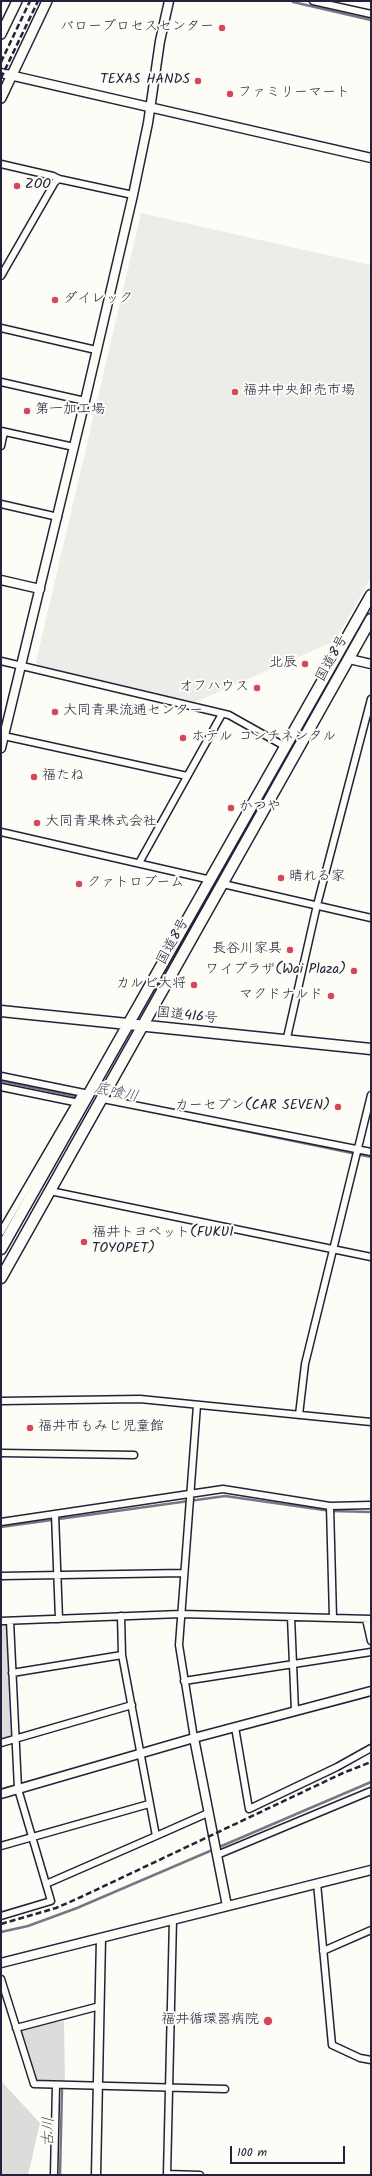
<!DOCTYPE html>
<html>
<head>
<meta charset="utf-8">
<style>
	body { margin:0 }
	#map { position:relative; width:372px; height:2176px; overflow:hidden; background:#fdfcf7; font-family:Kalam,sans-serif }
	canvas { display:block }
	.frame { position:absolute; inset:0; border:2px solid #22223b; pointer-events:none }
	.scale { position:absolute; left:230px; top:2146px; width:115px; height:18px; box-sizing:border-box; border:2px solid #22223b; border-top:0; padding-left:5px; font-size:12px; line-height:14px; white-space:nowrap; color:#22223b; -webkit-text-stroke:3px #fdfcf7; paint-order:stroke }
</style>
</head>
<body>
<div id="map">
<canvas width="372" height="2176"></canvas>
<div class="frame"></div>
<div class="scale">100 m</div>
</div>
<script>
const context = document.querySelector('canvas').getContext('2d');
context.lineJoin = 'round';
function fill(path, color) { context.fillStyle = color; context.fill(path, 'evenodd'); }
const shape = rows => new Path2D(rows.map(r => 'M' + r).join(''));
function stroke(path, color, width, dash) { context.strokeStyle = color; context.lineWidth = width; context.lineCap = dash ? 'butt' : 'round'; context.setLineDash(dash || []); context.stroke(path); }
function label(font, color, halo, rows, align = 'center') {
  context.font = font + ' Kalam,"Klee One",sans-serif'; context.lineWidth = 4; context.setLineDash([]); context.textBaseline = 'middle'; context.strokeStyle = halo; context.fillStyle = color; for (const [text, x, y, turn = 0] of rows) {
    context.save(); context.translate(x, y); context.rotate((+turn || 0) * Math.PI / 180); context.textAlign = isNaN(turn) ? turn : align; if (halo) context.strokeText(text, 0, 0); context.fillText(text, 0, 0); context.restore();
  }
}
fill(shape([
	[141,213,371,265,371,578,335,641,193,703,38,666,36,662]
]), '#ecece9');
fill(shape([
	[1,1621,10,1621,15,1739,1,1743],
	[64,2021,65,2082,34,2084,18,2027],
	[1,2081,40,2123,28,2175,1,2175]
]), '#dddcdb');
stroke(shape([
	[293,2,371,20],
	[1,1081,79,1097],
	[105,1102,371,1157],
	[1,1527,225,1496,331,1511,371,1512],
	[1,1932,28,1926,77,1908,371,1782],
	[60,2175,62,2090]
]), '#787885', 2.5);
const minor = shape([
	[313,1,371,14],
	[1,164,53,176,59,179,133,195],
	[1,276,55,182,59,179],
	[1,328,96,350],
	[1,382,85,401],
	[1,431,74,447],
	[1,446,4,432],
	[1,504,58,517],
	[1,661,229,715,286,747],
	[4,736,187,776],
	[1,832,211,880],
	[139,863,222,714],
	[223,884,371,918],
	[286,1042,317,905,371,699],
	[1,1076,84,1093],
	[1,1087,79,1103],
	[103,1099,371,1152],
	[50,1191,371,1257],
	[1,1232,82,1093],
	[1,1401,140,1399,371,1422],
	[299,1415,305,1364,371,1095],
	[1,1453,134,1455],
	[330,1506,333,1618],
	[55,1514,59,1619],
	[1,1522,223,1489,330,1506,371,1505],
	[1,1576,184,1573],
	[291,1617,295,1711],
	[366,1619,371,1641],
	[1,1621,181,1614,371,1619],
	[12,1673,122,1655],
	[184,1681,371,1652],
	[235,1727,249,1809,337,1767,371,1748],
	[194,1738,179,1645,197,1405],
	[1,1743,132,1705],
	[156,1836,208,1813],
	[1,1846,149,1804],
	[217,1855,371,1791],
	[317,1883,332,2045,360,2058,371,2060],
	[46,1884,156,1836,122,1655,121,1616],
	[1,1916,51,1901,18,1789,10,1621],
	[323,1951,371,1930],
	[1,1979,34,2084,225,2089],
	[16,2028,100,2006],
	[167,2174,200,2175],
	[54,2175,56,2085],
	[167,2175,173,1919]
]);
const tertiary = shape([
	[1,73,371,158],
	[1,580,40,589],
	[349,659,371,664],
	[1,748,85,401,133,195,148,123,160,41,169,1],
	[194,1738,227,1906],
	[1,1794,194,1738,371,1691],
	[1,1963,371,1870],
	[96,2175,101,1938]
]);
const secondary = shape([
	[1,34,17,1],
	[1,98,47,1]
]);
const trunk = shape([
	[1,1011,371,1049],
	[1,1249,371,595],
	[1,1278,371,619]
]);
stroke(minor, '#22223b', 9);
stroke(tertiary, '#22223b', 11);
stroke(secondary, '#22223b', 12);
stroke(trunk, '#22223b', 13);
stroke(minor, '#fdfcf7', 6);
stroke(tertiary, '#fdfcf7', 8);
stroke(secondary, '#fdfcf7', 9);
stroke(trunk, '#fdfcf7', 10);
stroke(shape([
	[1,62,30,1],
	[1,78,38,1],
	[1,1924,56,1908,81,1897,343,1773,371,1762]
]), '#22223b', 2.5, [6, 3]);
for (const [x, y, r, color] of [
	[222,28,4,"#d1495b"],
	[198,81,4,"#d1495b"],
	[230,94,4,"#d1495b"],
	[17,186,4,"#d1495b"],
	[55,300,4,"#d1495b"],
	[235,392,4,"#d1495b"],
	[27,411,4,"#d1495b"],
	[305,664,4,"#d1495b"],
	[257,688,4,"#d1495b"],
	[55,712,4,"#d1495b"],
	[183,738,4,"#d1495b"],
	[34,777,4,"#d1495b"],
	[231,808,4,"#d1495b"],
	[37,823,4,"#d1495b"],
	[281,878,4,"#d1495b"],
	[79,884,4,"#d1495b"],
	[290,950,4,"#d1495b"],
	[354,971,4,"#d1495b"],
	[194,985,4,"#d1495b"],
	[331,996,4,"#d1495b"],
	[338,1107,4,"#d1495b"],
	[84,1242,4,"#d1495b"],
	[30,1428,4,"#d1495b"],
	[268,2021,5,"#d1495b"]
]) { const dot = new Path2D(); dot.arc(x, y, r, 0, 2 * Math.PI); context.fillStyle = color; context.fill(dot); stroke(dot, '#fdfcf7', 1.5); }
label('14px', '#22223b', '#fdfcf7', [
	["バロープロセスセンター",214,28,"right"],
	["TEXAS HANDS",190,81,"right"],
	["ファミリーマート",238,94],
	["ZOO",25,186],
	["ダイレック",63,300],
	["福井中央卸売市場",243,392],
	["第一加工場",35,411],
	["北辰",297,664,"right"],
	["オフハウス",249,688,"right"],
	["大同青果流通センター",63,712],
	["ホテル コンチネンタル",191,738],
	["福たね",42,777],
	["かつや",239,808],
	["大同青果株式会社",45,823],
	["晴れる家",289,878],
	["クァトロブーム",87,884],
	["長谷川家具",282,950,"right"],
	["ワイプラザ(Wai Plaza)",346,971,"right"],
	["カルビ大将",186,985,"right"],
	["マクドナルド",323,996,"right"],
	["カーセブン(CAR SEVEN)",330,1107,"right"],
	["福井トヨペット(FUKUI",92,1234],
	["TOYOPET)",92,1250],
	["福井市もみじ児童館",38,1428],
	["福井循環器病院",259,2021,"right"]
], 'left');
label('14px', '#22223b', '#fdfcf7', [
	["国道8号",333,659,-61],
	["国道8号",174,942,-61],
	["国道416号",187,1017,6]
]);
label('italic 15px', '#545466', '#fdfcf7', [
	["底喰川",116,1094,12],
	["古川",50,2132,-89]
]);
</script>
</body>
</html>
